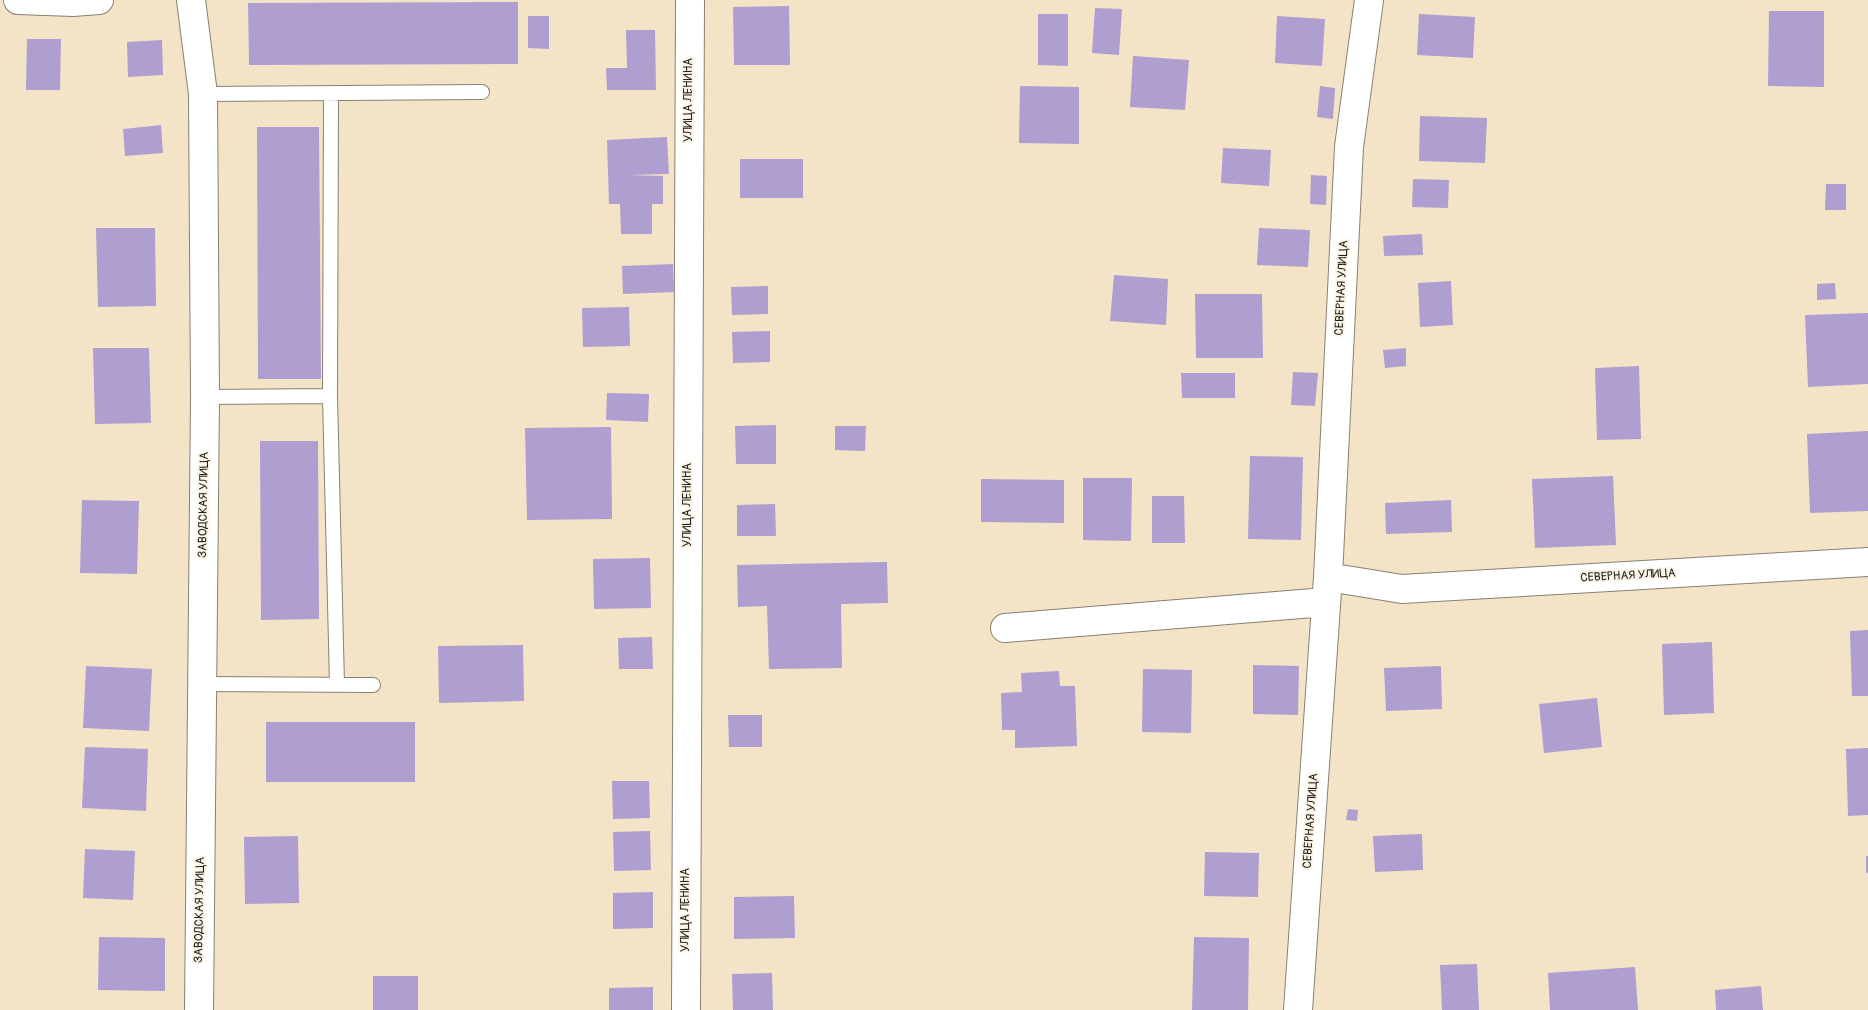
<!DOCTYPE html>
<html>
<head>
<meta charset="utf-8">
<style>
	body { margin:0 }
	canvas { display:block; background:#f3e4c7 }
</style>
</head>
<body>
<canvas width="1868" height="1010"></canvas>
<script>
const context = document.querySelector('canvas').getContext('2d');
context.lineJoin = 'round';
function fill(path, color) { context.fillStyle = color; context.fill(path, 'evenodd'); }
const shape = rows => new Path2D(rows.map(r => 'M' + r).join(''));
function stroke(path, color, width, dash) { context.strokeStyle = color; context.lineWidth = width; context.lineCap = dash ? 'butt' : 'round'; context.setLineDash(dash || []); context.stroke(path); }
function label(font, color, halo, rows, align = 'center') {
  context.font = font + ' Pangolin,sans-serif'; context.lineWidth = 4; context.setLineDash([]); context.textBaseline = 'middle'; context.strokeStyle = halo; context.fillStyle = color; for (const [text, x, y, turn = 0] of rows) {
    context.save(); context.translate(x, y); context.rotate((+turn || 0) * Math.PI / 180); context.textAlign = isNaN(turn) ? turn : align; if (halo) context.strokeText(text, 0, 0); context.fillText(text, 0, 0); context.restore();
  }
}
fill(shape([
	[518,2,518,64,249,65,248,3],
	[789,6,790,65,734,65,733,7],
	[1095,8,1122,9,1119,55,1092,53],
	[1769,11,1824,11,1824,87,1768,86],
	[1038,14,1068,14,1068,66,1038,65],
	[1419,14,1475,17,1473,58,1417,55],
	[528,16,549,16,549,49,528,48],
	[1277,16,1325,19,1322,66,1275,63],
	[626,30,655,30,656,90,607,90,606,68,627,68],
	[27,39,61,39,60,90,26,90],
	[162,40,163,75,128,77,127,42],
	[1133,56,1189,60,1185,110,1130,107],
	[1020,86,1079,87,1079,144,1019,143],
	[1320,86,1335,88,1333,119,1317,117],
	[1420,116,1487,118,1485,163,1419,161],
	[161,125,163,153,125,156,123,129],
	[257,127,319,127,321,379,258,379],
	[667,137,669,174,628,175,663,176,663,204,652,204,652,234,621,234,620,204,609,204,607,140],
	[1223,148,1271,150,1269,186,1221,183],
	[740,159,803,159,803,198,740,198],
	[1311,175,1327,176,1326,205,1310,204],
	[1413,179,1449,180,1448,208,1412,207],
	[1826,184,1846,184,1846,210,1825,210],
	[96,228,155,228,156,306,98,307],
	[1259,228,1310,230,1308,267,1257,265],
	[1422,234,1423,255,1384,256,1383,236],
	[673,264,674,292,623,294,622,266],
	[1114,275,1168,279,1166,325,1110,321],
	[1451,281,1453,325,1420,327,1418,283],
	[1835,283,1836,299,1817,300,1817,284],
	[768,286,768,314,732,315,731,287],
	[1195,294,1262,294,1263,358,1196,358],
	[629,307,630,346,583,347,582,308],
	[1868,313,1868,384,1808,387,1805,315],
	[770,331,770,362,733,363,732,332],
	[93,348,149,348,151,423,95,424],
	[1406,348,1406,366,1385,368,1383,350],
	[1639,366,1641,439,1597,440,1595,368],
	[1293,372,1318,373,1315,406,1291,405],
	[1181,373,1235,373,1235,398,1182,398],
	[607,393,649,394,648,422,606,420],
	[776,425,776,464,736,464,735,426],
	[835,426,866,426,865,451,835,450],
	[611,427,612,519,527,520,525,428],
	[1868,431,1868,511,1810,513,1807,434],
	[260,441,318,441,319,619,261,620],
	[1250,456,1303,457,1301,540,1248,539],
	[1613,476,1616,545,1535,548,1532,479],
	[1083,478,1132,478,1131,541,1083,540],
	[981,479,1064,480,1064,523,981,522],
	[1152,496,1184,496,1185,543,1152,543],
	[82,500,139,501,137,574,80,573],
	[1451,500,1452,532,1386,534,1385,503],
	[775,504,776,536,737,536,737,505],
	[650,558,651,608,594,609,593,559],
	[887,562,888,603,841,604,842,668,769,669,767,606,738,607,737,565],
	[1868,630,1868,696,1852,696,1850,631],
	[652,637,653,669,619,669,618,638],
	[1712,642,1714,713,1664,715,1662,644],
	[523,645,524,701,439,703,438,646],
	[1253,665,1299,666,1298,715,1253,714],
	[86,666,152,669,149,731,83,728],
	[1441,666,1442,709,1386,711,1384,668],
	[1143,669,1192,670,1191,733,1142,732],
	[1059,671,1060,686,1075,686,1077,746,1015,748,1015,730,1002,730,1001,693,1022,692,1021,673],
	[1597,698,1602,747,1544,753,1539,704],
	[728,715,762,715,762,747,729,747],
	[266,722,415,722,415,782,266,782],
	[85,747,148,749,146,811,82,808],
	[1868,748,1868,815,1848,816,1846,749],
	[612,781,649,781,650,818,613,819],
	[1348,809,1358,810,1357,821,1346,820],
	[650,831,651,870,614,871,613,832],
	[1422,834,1423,870,1375,872,1373,836],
	[298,836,299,903,245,904,244,837],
	[85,849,135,851,133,900,83,898],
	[1205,852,1259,853,1258,897,1204,896],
	[1866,856,1868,856,1868,873,1866,873],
	[653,892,653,928,613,929,613,893],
	[794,896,795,938,734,939,734,897],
	[99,937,165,938,165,991,98,990],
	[1194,937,1249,938,1248,1010,1192,1010],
	[1477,964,1479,1010,1442,1010,1440,965],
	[1635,967,1638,1010,1550,1010,1548,973],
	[772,973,773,1010,733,1010,732,974],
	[373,976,418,976,418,1010,373,1010],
	[1761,986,1763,1010,1716,1010,1715,990],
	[653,987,653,1010,609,1010,609,988]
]), '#af9ed0');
const lane = shape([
	[203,94,482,92],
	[331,94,330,396,337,685],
	[205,397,330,396],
	[202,684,373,685]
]);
const street = shape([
	[18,0,73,2,99,0],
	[191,0,203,94,205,397,199,1010],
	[1328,577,1402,589,1868,562],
	[1005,628,1326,602],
	[686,1010,690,0],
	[1298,1010,1328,577,1349,147,1369,0]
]);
stroke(lane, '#888072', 16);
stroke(street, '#888072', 30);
stroke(lane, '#fff', 14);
stroke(street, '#fff', 28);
label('12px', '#1c1c1c', '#fcf5e5', [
	["УЛИЦА ЛЕНИНА",689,100,-90],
	["СЕВЕРНАЯ УЛИЦА",1342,288,-87],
	["ЗАВОДСКАЯ УЛИЦА",204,505,-89],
	["УЛИЦА ЛЕНИНА",688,505,-90],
	["СЕВЕРНАЯ УЛИЦА",1628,576,-3],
	["СЕВЕРНАЯ УЛИЦА",1311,821,-86],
	["ЗАВОДСКАЯ УЛИЦА",200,910,-89],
	["УЛИЦА ЛЕНИНА",686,910,-90]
]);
</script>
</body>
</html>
